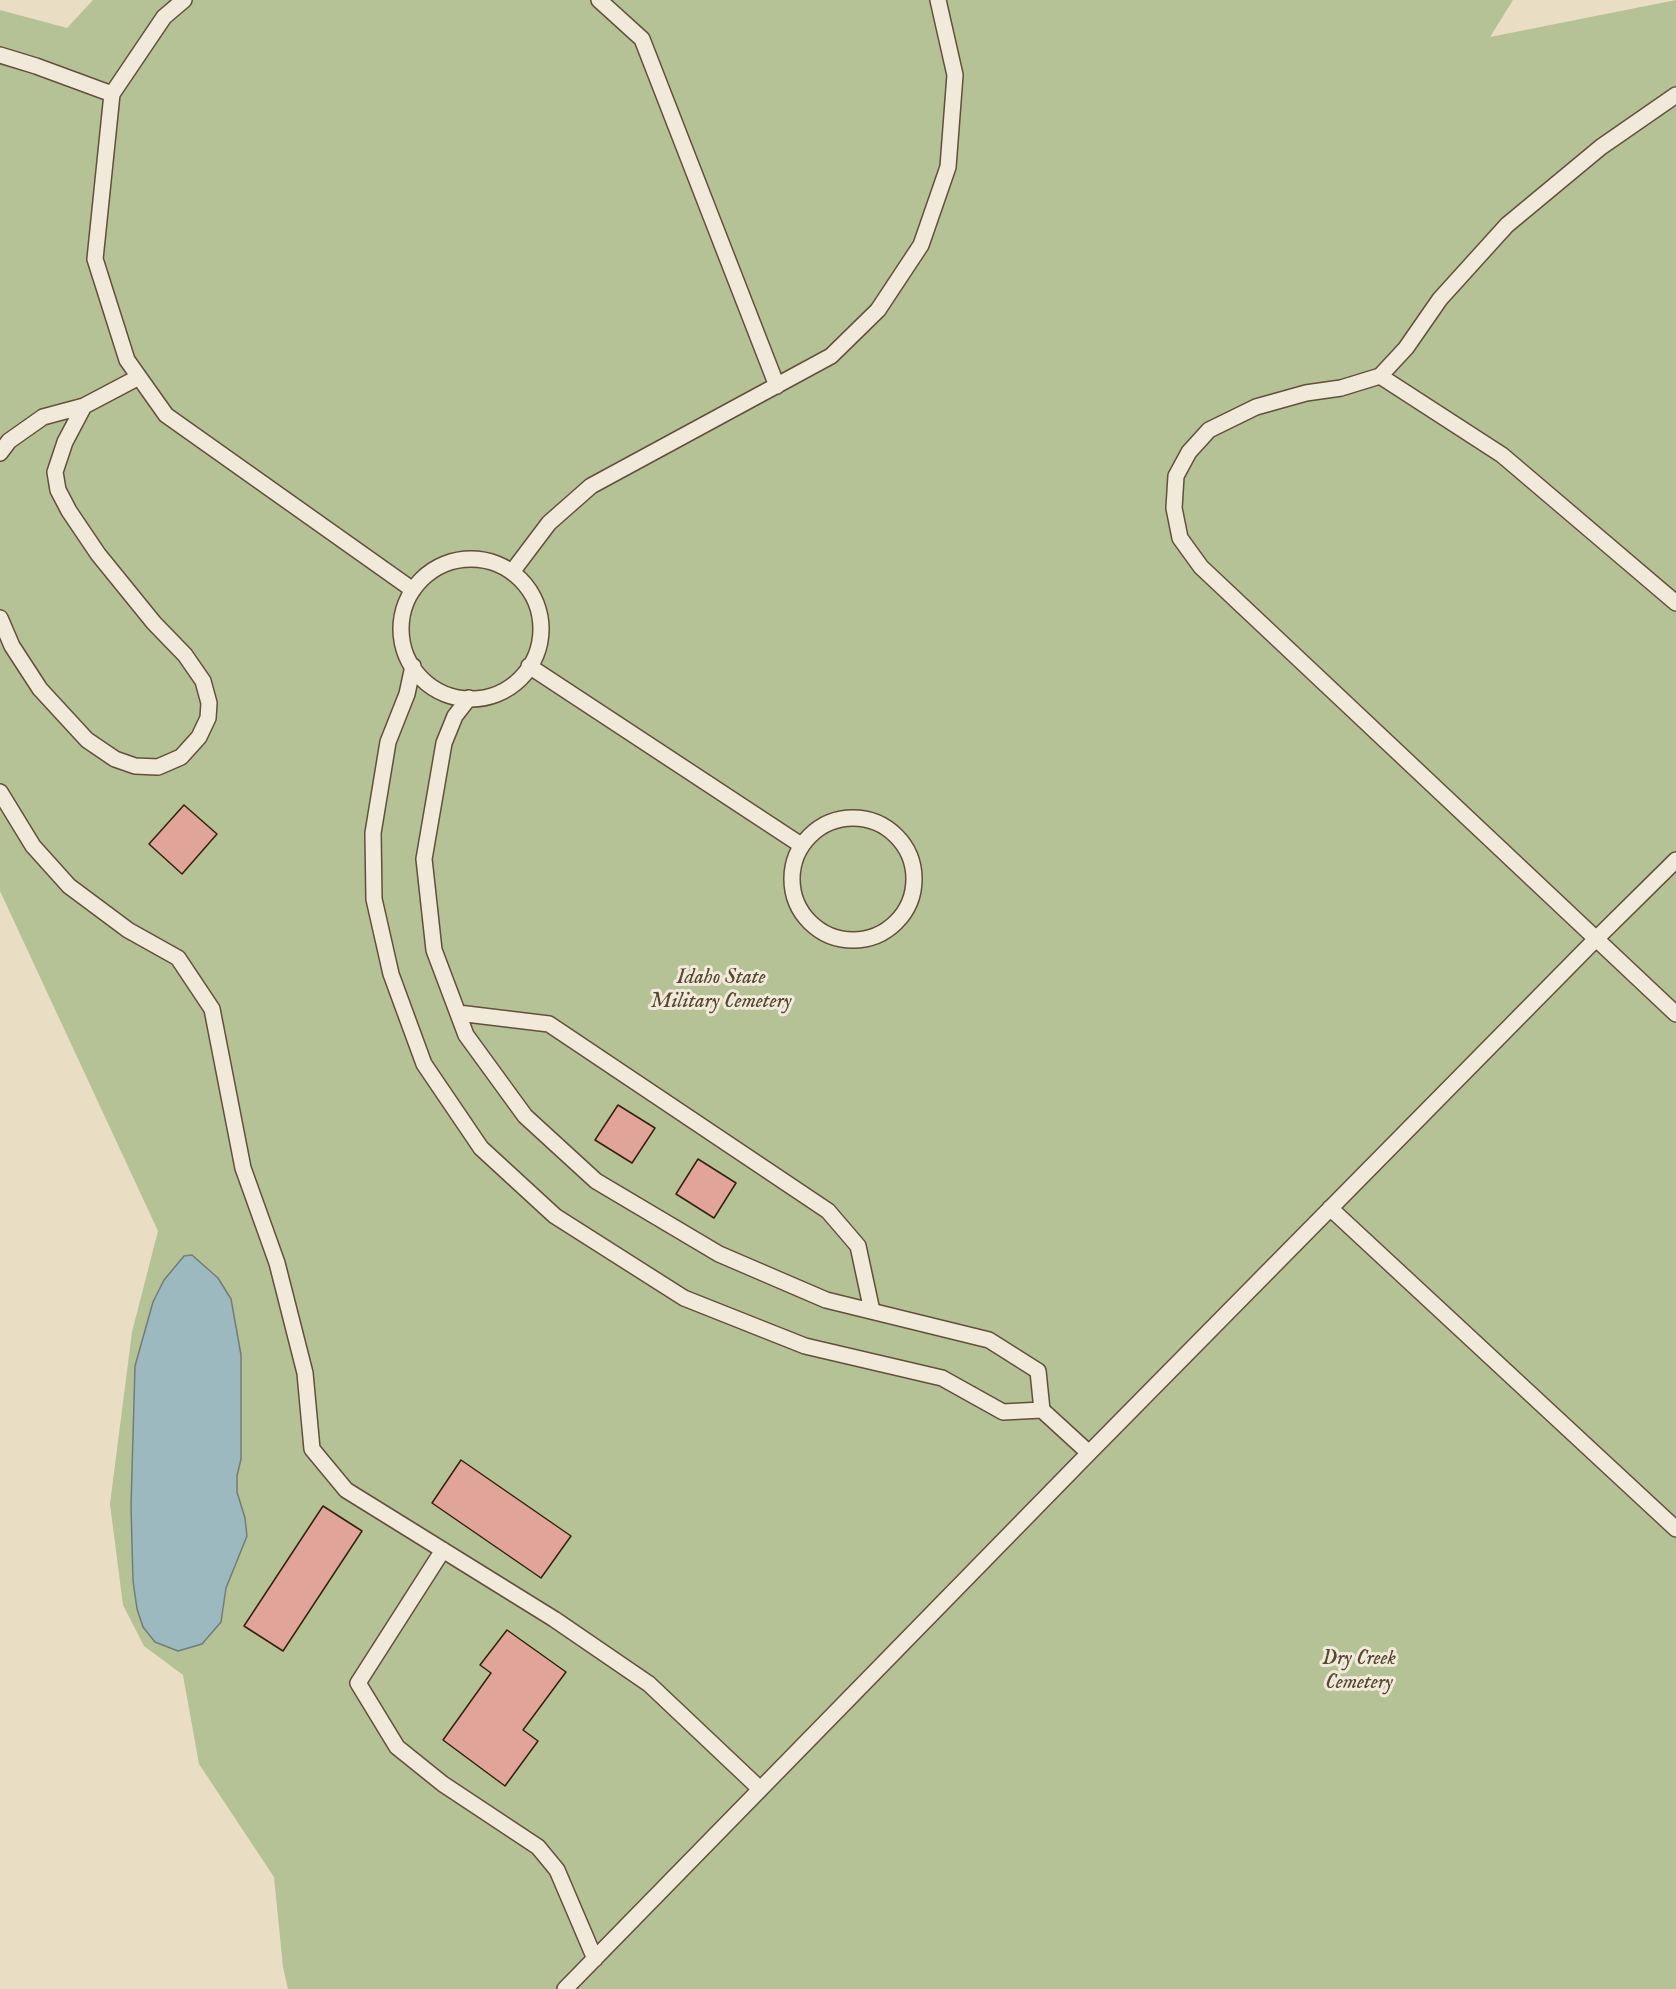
<!DOCTYPE html>
<html>
<head>
<meta charset="utf-8">
<style>
	body { margin:0 }
	canvas { display:block; background:#e9ddc4 }
</style>
</head>
<body>
<canvas width="1676" height="1989"></canvas>
<script>
const context = document.querySelector('canvas').getContext('2d');
context.lineJoin = 'round';
function fill(path, color) { context.fillStyle = color; context.fill(path, 'evenodd'); }
const shape = rows => new Path2D(rows.map(r => 'M' + r).join(''));
function stroke(path, color, width, dash) { context.strokeStyle = color; context.lineWidth = width; context.lineCap = dash ? 'butt' : 'round'; context.setLineDash(dash || []); context.stroke(path); }
function label(font, color, halo, rows, align = 'center') {
  context.font = font + ' "IM FELL English",serif'; context.lineWidth = 6; context.setLineDash([]); context.textBaseline = 'middle'; context.strokeStyle = halo; context.fillStyle = color; for (const [text, x, y, turn = 0] of rows) {
    context.save(); context.translate(x, y); context.rotate((+turn || 0) * Math.PI / 180); context.textAlign = isNaN(turn) ? turn : align; if (halo) context.strokeText(text, 0, 0); context.fillText(text, 0, 0); context.restore();
  }
}
fill(shape([
	[93,0,1513,0,1490,37,1676,0,1676,1989,288,1989,283,1967,274,1877,199,1764,183,1675,144,1646,123,1605,110,1504,132,1332,158,1231,0,891,0,10,67,28]
]), '#b4c296');
const water = shape([
	[192,1255,218,1278,231,1299,241,1355,241,1459,237,1476,237,1492,245,1518,247,1536,226,1588,221,1622,202,1644,178,1651,155,1642,143,1627,137,1609,133,1581,131,1506,135,1366,153,1302,164,1280,184,1256,192,1255]
]);
fill(water, '#9cb9bf');
stroke(water, '#747c78', 1.5);
const building = shape([
	[184,805,217,834,182,874,149,844,184,805],
	[618,1105,655,1128,632,1163,595,1140,618,1105],
	[698,1159,736,1183,714,1218,676,1194,698,1159],
	[461,1460,571,1536,541,1578,432,1503,461,1460],
	[323,1506,362,1531,283,1651,244,1626,323,1506],
	[507,1630,566,1672,523,1730,538,1741,505,1786,443,1740,491,1673,480,1665,507,1630]
]);
fill(building, '#e1a499');
stroke(building, '#37200e', 1.5);
const service = shape([
	[599,0,642,39,777,386],
	[0,55,36,66,112,94,164,17,184,0],
	[112,94,95,259,127,360,166,415,413,590],
	[1676,95,1601,147,1507,225,1440,299,1406,348,1380,376,1341,388,1306,393,1256,407,1209,430,1189,452,1176,476,1174,508,1180,538,1201,567,1676,1014],
	[1380,376,1502,455,1676,603],
	[0,453,9,441,43,417,84,406,139,377],
	'401 629a70 70 0 1 1 140 0a70 70 0 1 1-140 0Z',
	[512,572,549,523,591,486,831,356,878,310,921,245,948,167,955,75,938,0],
	[0,618,12,646,40,689,87,740,115,759,135,766,158,767,181,757,199,737,208,718,209,703,203,681,185,655,154,623,98,554,69,511,58,490,55,472,65,442,84,406],
	[413,666,407,694,388,742,373,833,374,899,391,974,424,1064,481,1148,555,1216,684,1298,805,1346,942,1378,1003,1412,1042,1410],
	[529,666,801,845],
	[469,698,455,716,444,743,424,859,434,950,466,1035,525,1116,596,1181,719,1254,826,1300,989,1340,1038,1371,1042,1410,1089,1453],
	[0,792,33,846,69,886,128,930,178,958,212,1009,243,1168,277,1263,305,1373,312,1449,346,1490,554,1619,649,1684,759,1788],
	'792 879a61 61 0 1 1 122 0a61 61 0 1 1-122 0Z',
	[458,1013,549,1024,828,1211,858,1246,872,1311],
	[1330,1208,1676,1529],
	[443,1550,358,1683,397,1747,443,1784,538,1847,557,1870,595,1959],
	[565,1989,1089,1453,1595,940,1676,860]
]);
stroke(service, '#644f3c', 18);
stroke(service, '#f1e9d9', 15);
label('italic 21px', '#564830', '#f1e9d9', [
	["Idaho State",721,979],
	["Military Cemetery",721,1003],
	["Dry Creek",1359,1660],
	["Cemetery",1359,1684]
]);
</script>
</body>
</html>
